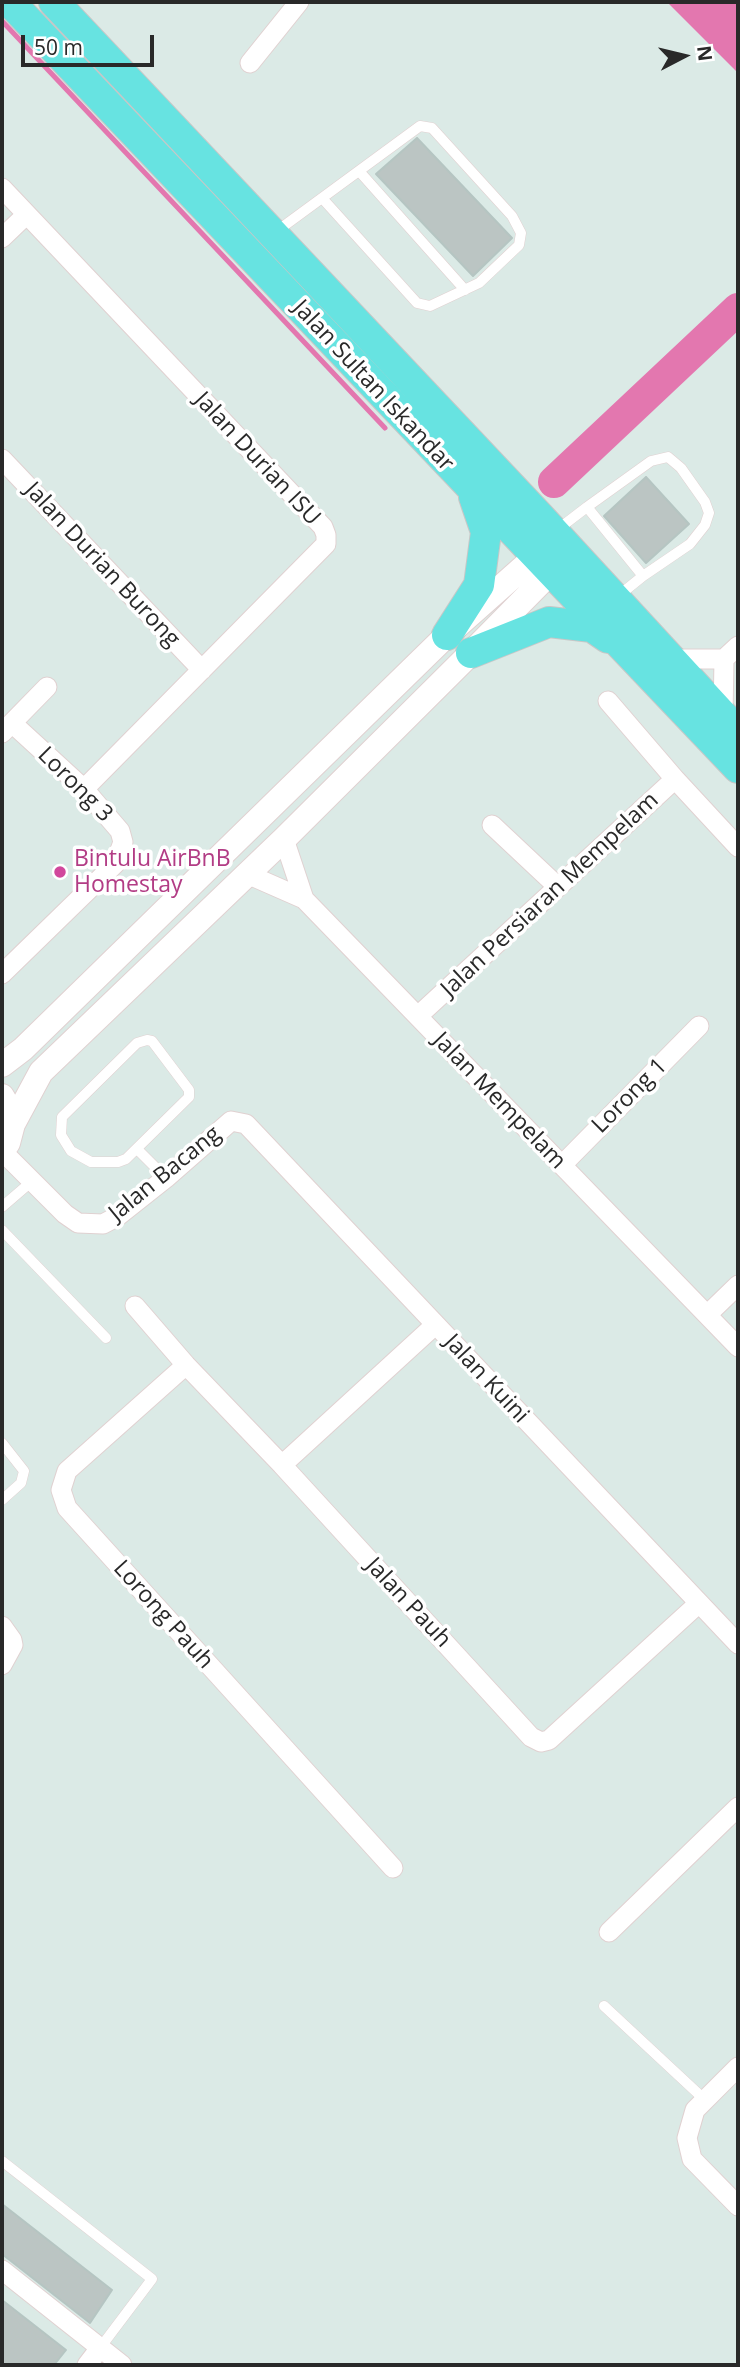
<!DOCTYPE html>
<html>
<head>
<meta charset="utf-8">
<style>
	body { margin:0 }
	#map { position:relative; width:740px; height:2367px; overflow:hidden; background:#dbeae6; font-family:"Open Sans",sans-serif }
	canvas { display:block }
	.frame { position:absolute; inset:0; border:4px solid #292929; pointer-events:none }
	.north { position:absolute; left:649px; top:21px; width:70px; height:70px; -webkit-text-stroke:5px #fff; paint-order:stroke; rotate:83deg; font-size:19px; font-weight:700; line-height:28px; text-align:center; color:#292929 }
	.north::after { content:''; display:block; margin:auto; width:24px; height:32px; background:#292929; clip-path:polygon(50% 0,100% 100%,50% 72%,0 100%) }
	.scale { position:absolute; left:21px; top:35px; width:133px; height:32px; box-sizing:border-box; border:4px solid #292929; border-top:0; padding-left:9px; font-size:21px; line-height:24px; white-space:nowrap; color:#292929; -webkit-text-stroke:5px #fff; paint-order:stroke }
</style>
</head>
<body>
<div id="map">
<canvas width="740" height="2367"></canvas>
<div class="frame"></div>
<div class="north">N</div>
<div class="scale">50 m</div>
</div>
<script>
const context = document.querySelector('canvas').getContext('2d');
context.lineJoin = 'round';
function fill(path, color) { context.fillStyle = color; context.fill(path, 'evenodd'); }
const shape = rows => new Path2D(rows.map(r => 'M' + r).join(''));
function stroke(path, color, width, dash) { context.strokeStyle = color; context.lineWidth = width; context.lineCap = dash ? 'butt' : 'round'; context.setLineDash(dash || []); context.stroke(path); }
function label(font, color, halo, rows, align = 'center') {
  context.font = font + ' "Open Sans",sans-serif'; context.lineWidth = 7; context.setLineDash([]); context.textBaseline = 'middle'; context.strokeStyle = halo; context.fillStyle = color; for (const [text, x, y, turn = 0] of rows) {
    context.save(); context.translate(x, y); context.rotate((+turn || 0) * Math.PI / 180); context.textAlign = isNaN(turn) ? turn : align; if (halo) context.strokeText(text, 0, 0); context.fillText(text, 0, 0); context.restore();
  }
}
fill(shape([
	[667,2,738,2,738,73]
]), '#e377af');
stroke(shape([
	[2,21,385,428]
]), '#e377af', 5);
stroke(shape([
	[554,482,738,309]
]), '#e377af', 32);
const building = shape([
	[417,138,512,238,473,276,376,174,417,138],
	[646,477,689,524,646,563,604,516,646,477],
	[2,2204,112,2290,90,2323,2,2254,2,2204],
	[2,2300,66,2350,54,2365,2,2365,2,2300]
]);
fill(building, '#bbc5c3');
stroke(building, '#b5c5c2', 2);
const service = shape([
	[359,171,465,290],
	[277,231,420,126,432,128,512,216,521,233,519,245,479,283,430,306,417,303,322,198],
	[587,507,651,461,668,457,681,468,705,502,709,513,705,525,690,544,643,576],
	[557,530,587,507,643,576,617,597],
	[147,1040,152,1041,189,1090,189,1097,126,1159,118,1162,91,1162,71,1151,61,1135,62,1117,137,1043,147,1040],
	[137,1149,166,1178],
	[2,1207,31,1182],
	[2,1230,106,1338],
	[2,1443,24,1471,21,1483,2,1500],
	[604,2006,705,2100],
	[2,2161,152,2279,100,2348]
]);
const minor = shape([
	[250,63,299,2],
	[2,188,323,527,326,535,326,544,84,789],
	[2,238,26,215],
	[2,459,202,670],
	[673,659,724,659,738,646],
	[608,701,675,779],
	[723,716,724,659],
	[2,733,47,687],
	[492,825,557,886],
	[284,839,304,899,738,1347],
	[247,874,304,899],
	[2,974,115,864,123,842,120,831,84,789,12,723],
	[418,1016,675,779,738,847],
	[2,1151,65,1214,78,1223,103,1224,118,1216,166,1178,231,1121,246,1124,738,1644],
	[562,1165,699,1026],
	[135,1306,186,1365,282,1465,531,1737,541,1742,549,1740,698,1604],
	[707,1315,738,1285],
	[186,1365,67,1471,61,1490,67,1508,393,1868],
	[282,1465,435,1325],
	[2,1626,12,1640,13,1645,2,1665],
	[609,1932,738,1807],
	[738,2067,695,2110,687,2138,692,2159,738,2206],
	[2,2270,122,2365],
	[87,2365,100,2348]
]);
const tertiary = shape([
	[2,1065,23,1049,447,635,536,556,552,553],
	[2,1096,12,1113,13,1124,8,1143,2,1151],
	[13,1124,41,1072,284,839,471,653,551,572,556,562,555,556]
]);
const primary = shape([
	[10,2,738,768],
	[54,2,540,517,738,732],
	[447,635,479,585,486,532,474,497],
	[471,653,549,622,592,627,608,638]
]);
stroke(service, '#e0d1d1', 11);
stroke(minor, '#e0d1d1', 21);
stroke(tertiary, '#e0d1d1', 26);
stroke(primary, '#c7c7c7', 32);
stroke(service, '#fff', 10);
stroke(minor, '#fff', 19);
stroke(tertiary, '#fff', 24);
stroke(primary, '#67e3e1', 30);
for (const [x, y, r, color] of [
	[60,872,7,"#d1479c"]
]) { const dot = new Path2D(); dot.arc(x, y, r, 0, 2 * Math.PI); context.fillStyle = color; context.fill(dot); stroke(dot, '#fff', 2.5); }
label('23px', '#292929', '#fff', [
	["Jalan Sultan Iskandar",373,386,47],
	["Jalan Durian ISU",257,459,47],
	["Jalan Durian Burong",102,565,47],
	["Lorong 3",75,785,45],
	["Jalan Persiaran Mempelam",550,895,-43],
	["Lorong 1",630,1096,-45],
	["Jalan Mempelam",499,1101,46],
	["Jalan Bacang",165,1174,-39],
	["Jalan Kuini",486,1379,47],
	["Jalan Pauh",408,1603,47],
	["Lorong Pauh",163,1615,48]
]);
label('23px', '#b23c85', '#fff', [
	["Bintulu AirBnB",74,859],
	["Homestay",74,885]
], 'left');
</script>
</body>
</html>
